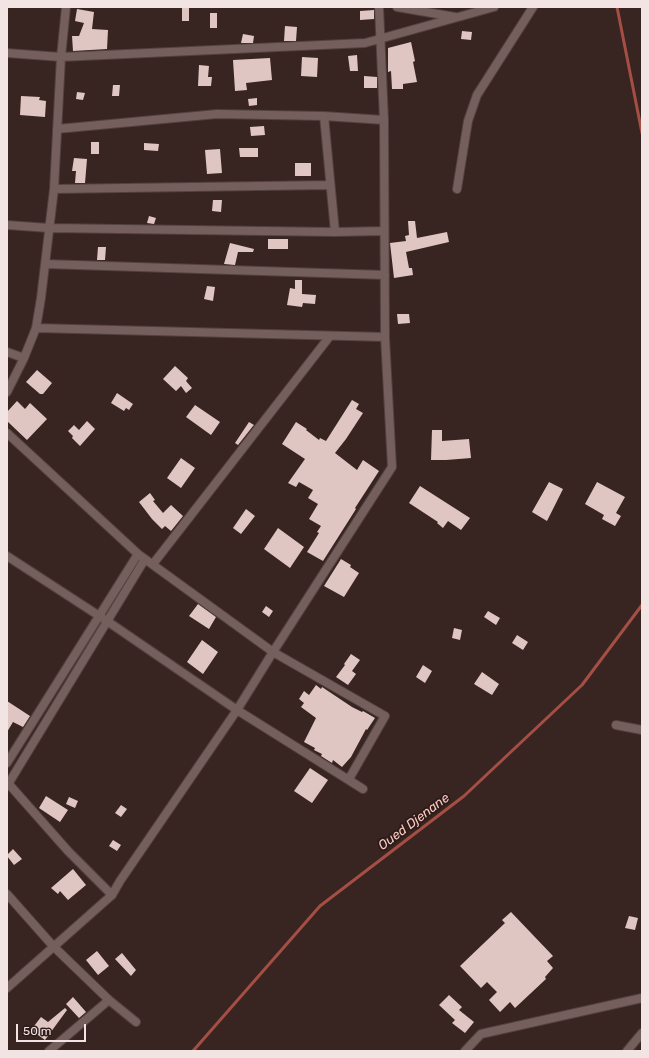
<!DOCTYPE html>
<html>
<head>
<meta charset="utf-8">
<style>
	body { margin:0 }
	#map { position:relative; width:649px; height:1058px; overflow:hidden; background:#382522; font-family:Rubik,sans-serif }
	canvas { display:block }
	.frame { position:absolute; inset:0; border:8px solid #f1e4e2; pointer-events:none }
	.scale { position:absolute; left:16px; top:1024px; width:70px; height:18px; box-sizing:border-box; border:2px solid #f1e4e2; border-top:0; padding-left:5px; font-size:12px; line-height:14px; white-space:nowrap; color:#f1e4e2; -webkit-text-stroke:3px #2d1c19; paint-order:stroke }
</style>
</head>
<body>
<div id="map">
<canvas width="649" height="1058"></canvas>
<div class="frame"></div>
<div class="scale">50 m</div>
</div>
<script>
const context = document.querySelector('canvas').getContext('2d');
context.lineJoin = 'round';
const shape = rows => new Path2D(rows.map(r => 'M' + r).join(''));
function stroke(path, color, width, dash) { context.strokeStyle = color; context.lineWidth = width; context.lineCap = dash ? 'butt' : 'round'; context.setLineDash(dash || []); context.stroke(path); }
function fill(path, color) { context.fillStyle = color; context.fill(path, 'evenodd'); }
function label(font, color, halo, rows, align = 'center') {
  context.font = font + ' Rubik,sans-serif'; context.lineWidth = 4; context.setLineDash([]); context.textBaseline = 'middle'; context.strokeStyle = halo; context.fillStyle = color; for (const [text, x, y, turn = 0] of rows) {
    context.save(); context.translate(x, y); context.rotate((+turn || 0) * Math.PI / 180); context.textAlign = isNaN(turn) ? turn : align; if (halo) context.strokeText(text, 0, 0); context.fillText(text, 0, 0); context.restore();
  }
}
stroke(shape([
	[617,7,642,133],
	[193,1051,320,906,464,796,582,685,642,605]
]), '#a44e44', 3);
fill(shape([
	[182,8,189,8,189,21,182,21],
	[77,9,94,12,92,29,108,30,107,49,73,51,72,36,79,36,84,23,75,21],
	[374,10,374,19,360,20,360,11],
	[210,13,217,13,217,28,210,28],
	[285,26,297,27,296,41,284,41],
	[462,31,472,32,471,40,461,39],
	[243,34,254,36,253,43,241,43],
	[411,42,415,61,413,62,417,82,403,84,403,89,392,89,391,71,388,72,388,48],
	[357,55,358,71,350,71,348,56],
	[302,57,318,58,317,77,301,76],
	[270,58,272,80,246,83,247,90,235,91,233,60],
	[199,65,209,66,208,77,212,77,211,86,198,86],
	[364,76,377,77,377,88,364,88],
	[113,85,120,85,119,96,112,96],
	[77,92,85,93,83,100,76,99],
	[21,96,40,97,39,100,46,101,45,117,20,115],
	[257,98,257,105,249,106,248,99],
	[264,126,265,135,251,136,250,127],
	[91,142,99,142,99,154,91,154],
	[144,143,159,144,158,151,144,150],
	[239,148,258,148,258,157,240,157],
	[220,149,222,173,207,174,205,150],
	[74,158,87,159,85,183,75,183,76,171,72,171],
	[295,163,311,163,311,176,295,176],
	[213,200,222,200,221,212,212,211],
	[149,216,156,218,154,224,147,223],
	[408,221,415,221,417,238,447,232,449,242,406,252,409,268,412,268,413,275,394,278,390,243,406,241,405,236,409,235],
	[268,239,288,239,288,249,268,249],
	[230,243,254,249,253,252,238,252,235,265,224,264],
	[98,247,106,247,105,260,97,260],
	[295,280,302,280,302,294,316,295,315,304,303,303,302,307,287,305,290,288,295,289],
	[207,286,215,287,213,301,204,299],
	[397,314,409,314,410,323,398,324],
	[175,366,188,378,186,381,192,388,186,393,181,386,176,391,163,379],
	[37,370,52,383,43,394,40,394,26,382],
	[117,393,133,404,129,410,126,408,124,411,111,403],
	[352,400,359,404,356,409,363,413,346,439,335,453,357,470,363,460,379,471,355,508,356,509,323,561,307,552,319,533,317,532,321,526,309,519,318,504,308,498,313,490,299,482,296,487,288,483,305,459,282,444,296,422,307,429,306,430,319,440,320,438,326,441],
	[17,401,25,409,30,403,47,419,27,440,7,421,7,412],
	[195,405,220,422,211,435,186,417],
	[87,421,95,429,80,446,72,438,73,436,68,431,74,425,79,430],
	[249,422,254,425,253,426,238,445,235,443],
	[432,430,442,430,442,441,469,439,471,458,446,460,431,460],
	[181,458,195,468,181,488,167,478],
	[549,482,563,489,547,521,532,512],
	[597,482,625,497,616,513,621,516,615,526,602,519,604,515,585,504],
	[420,486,470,518,461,530,448,521,443,528,437,523,438,522,409,503],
	[150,493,155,500,153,501,163,513,171,505,183,516,171,531,165,526,162,529,152,519,139,502],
	[246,509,255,516,241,534,233,528],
	[278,528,304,547,290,568,264,549],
	[341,559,351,565,350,567,359,573,344,597,324,586],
	[198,604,216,617,209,629,189,616],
	[266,606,273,611,269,617,262,612],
	[488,611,500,618,496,625,484,617],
	[454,628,462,630,460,640,452,638],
	[517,635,528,642,523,650,512,643],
	[202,640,218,652,203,674,187,662],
	[351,654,360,660,352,671,356,674,348,685,336,677,345,665,344,664],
	[423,665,432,671,425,683,416,677],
	[482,672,499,684,492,695,474,684],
	[316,685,321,689,322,687,352,707,362,712,363,711,375,718,367,730,366,729,351,757,342,767,333,760,332,763,321,756,322,754,314,750,315,748,304,742,316,718,301,707,304,703,299,699,304,691,309,695],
	[7,701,30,716,23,727,13,722,7,732],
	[310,768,328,780,312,803,294,791],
	[46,796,68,810,60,822,39,808],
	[69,797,78,801,75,808,66,804],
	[121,805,127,809,121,817,115,813],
	[113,840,121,845,117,851,109,846],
	[13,849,22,859,14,865,7,856,7,855],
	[73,869,86,885,68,900,60,891,58,894,51,888],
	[511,912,553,956,547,961,553,968,545,977,546,979,515,1008,510,1002,500,1012,489,1000,497,992,487,982,481,988,460,966,505,923,502,920],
	[629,916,638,918,635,930,625,928],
	[97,951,109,966,98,975,86,960],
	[122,953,136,970,131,976,115,959],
	[449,995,462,1007,459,1010,474,1022,465,1033,452,1023,455,1020,439,1005],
	[73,997,86,1012,79,1018,66,1004],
	[65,1008,67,1010,45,1040,31,1030,41,1017,48,1022]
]), '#e0c6c2');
const minor = shape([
	[397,7,455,17],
	[7,53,61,57,365,43,494,7],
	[324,116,335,232],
	[57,129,217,114,324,116,384,120],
	[54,189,330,185],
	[457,189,468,121,477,95,533,7],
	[7,225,49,228,335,232,384,231],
	[45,264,385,275],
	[36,328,385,337],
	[7,352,24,358],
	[7,392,24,358,36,328,41,298,54,189,61,57,66,7],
	[7,433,138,554,273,652,385,716,349,779],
	[7,556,107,621,237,710,363,789],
	[153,564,330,336],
	[616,725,642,730],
	[7,763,138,554],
	[7,782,68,851,112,895],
	[7,786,145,559],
	[7,894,53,946,109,1000,136,1022],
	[7,988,112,895,120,881,237,710,273,652,392,467,385,337,384,120,379,7],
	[49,1051,109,1000],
	[465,1051,481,1034,642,998],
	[627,1051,642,1033]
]);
stroke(minor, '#51413f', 10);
stroke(minor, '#755f5c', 8);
label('italic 13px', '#fccac2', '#2d1c19', [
	["Oued Djenane",414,822,-37]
]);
</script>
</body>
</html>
